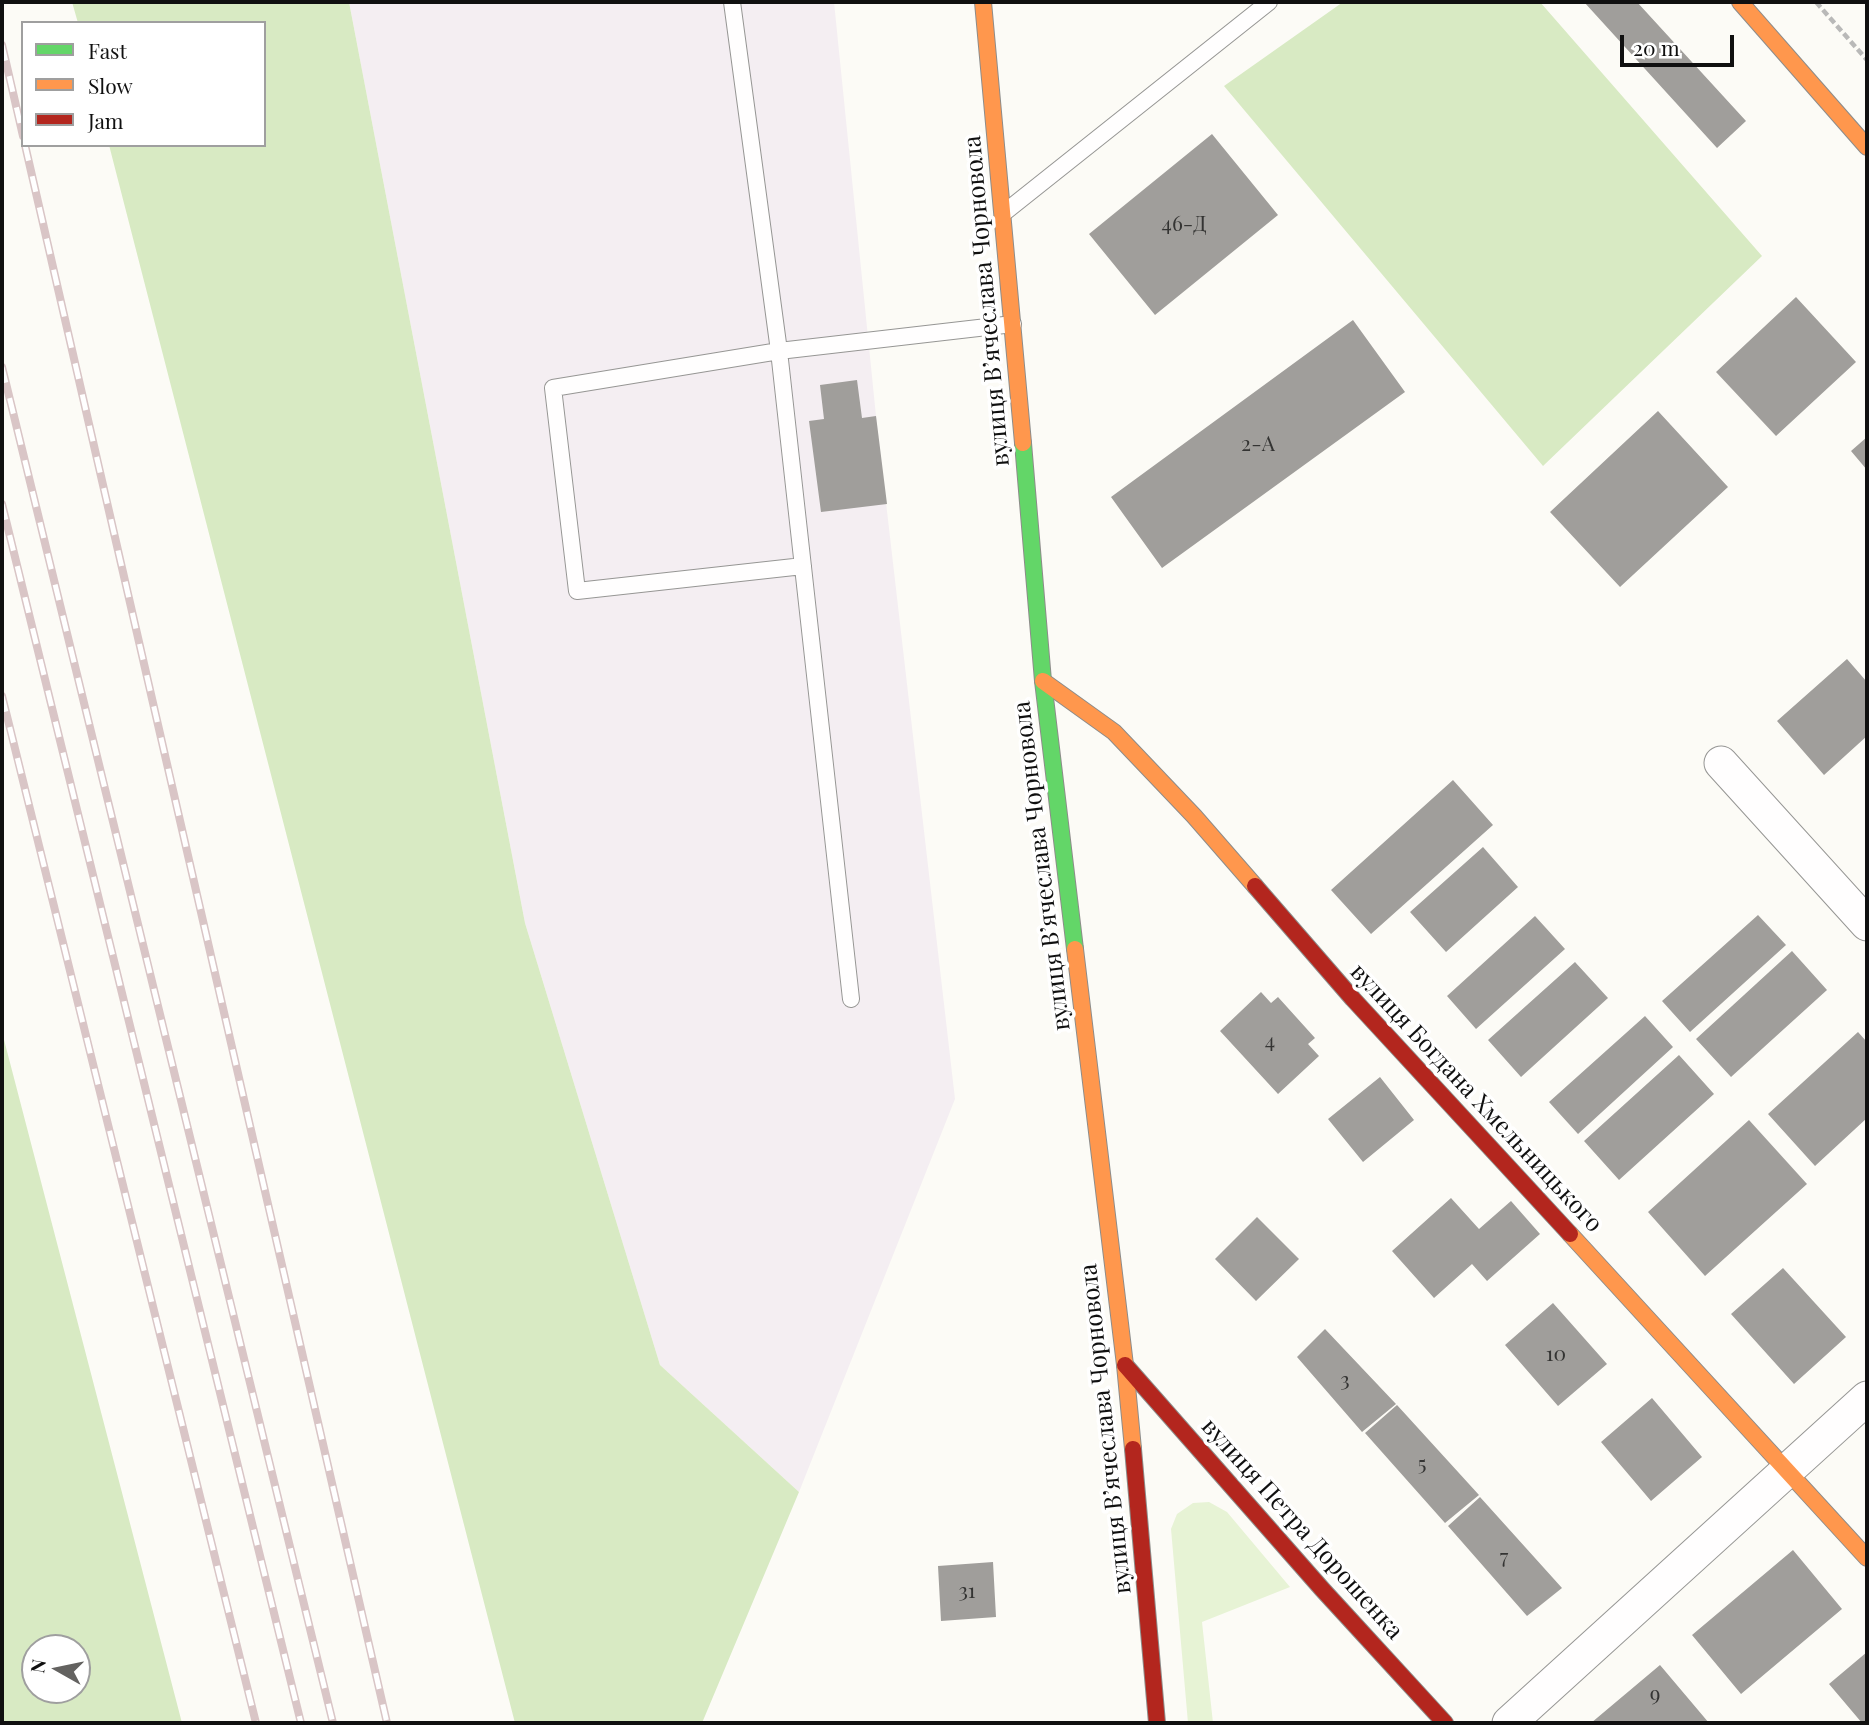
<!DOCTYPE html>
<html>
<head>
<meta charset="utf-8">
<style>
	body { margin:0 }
	#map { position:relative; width:1869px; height:1725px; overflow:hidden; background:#fcfbf6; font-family:"Playfair Display",serif }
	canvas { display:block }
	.frame { position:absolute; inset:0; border:4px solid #101010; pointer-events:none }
	.legend { position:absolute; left:21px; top:21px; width:245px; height:126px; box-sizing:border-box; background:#fff; border:2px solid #9f9f9f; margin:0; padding:9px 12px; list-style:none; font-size:21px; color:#101010 }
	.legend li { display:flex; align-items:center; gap:14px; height:35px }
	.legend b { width:35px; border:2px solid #9f9f9f }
	.north { position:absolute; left:21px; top:1634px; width:70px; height:70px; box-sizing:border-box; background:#fff; border:2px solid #9f9f9f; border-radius:50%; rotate:279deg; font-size:19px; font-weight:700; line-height:28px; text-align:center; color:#101010 }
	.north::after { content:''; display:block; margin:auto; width:24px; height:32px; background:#636260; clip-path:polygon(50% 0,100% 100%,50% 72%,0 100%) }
	.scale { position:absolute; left:1620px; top:35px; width:114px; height:32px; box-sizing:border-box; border:4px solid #101010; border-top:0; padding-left:9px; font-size:21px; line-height:24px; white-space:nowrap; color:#101010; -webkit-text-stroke:5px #fff; paint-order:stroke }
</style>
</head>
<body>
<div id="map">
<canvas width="1869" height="1725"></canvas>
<div class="frame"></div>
<ul class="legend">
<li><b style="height:9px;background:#63d668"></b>Fast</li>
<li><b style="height:9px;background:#ff974d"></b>Slow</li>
<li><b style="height:9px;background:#b3261e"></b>Jam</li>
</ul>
<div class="north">N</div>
<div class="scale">20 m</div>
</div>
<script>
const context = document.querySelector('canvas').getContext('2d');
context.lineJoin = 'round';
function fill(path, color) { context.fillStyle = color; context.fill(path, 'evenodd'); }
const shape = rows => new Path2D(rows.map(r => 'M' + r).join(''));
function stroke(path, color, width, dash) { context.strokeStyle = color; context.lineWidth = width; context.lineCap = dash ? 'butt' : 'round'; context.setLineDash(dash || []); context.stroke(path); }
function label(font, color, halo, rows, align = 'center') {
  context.font = font + ' "Playfair Display",serif'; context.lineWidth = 7; context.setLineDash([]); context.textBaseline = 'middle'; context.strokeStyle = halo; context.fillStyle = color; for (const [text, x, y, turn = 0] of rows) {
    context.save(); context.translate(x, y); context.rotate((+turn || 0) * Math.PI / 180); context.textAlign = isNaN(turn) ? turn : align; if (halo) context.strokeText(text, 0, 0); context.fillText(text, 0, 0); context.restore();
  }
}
fill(shape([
	[349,2,834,2,876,416,955,1099,799,1492,660,1365,525,923]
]), '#f4eef2');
fill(shape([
	[1209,1502,1227,1512,1290,1587,1202,1622,1213,1723,1188,1723,1171,1529,1177,1514,1193,1503]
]), '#e7f3d5');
fill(shape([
	[72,2,349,2,525,923,660,1365,799,1492,702,1723,515,1723,109,145,264,145,264,23,78,23],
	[1343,2,1540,2,1762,256,1543,466,1224,86],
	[2,1032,182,1723,2,1723],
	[35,1648,77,1648,77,1690,35,1690]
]), '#d8eac3');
fill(shape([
	[1584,2,1637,2,1746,121,1717,148],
	[1212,134,1278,215,1155,315,1089,234],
	[1796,297,1856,362,1776,436,1716,372],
	[1353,320,1405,392,1162,568,1111,497],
	[857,380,862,418,876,416,887,504,821,512,809,421,824,419,820,385],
	[1658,411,1728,487,1620,587,1550,512],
	[1867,437,1867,470,1851,451],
	[1847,659,1867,682,1867,736,1824,775,1777,721],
	[1453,780,1493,825,1371,934,1331,890],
	[1483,847,1518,887,1446,952,1410,912],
	[1758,915,1786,945,1690,1032,1662,1001],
	[1535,916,1565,949,1476,1029,1447,996],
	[1792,951,1827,990,1731,1077,1696,1039],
	[1575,962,1608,998,1521,1077,1488,1040],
	[1261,992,1271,1003,1278,997,1315,1038,1308,1044,1319,1056,1278,1094,1220,1031],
	[1645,1016,1673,1047,1578,1134,1549,1102],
	[1858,1032,1867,1042,1867,1118,1815,1166,1768,1114],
	[1679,1055,1714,1094,1619,1180,1584,1141],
	[1380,1077,1414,1120,1363,1162,1328,1119],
	[1749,1120,1807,1184,1705,1276,1648,1212],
	[1451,1198,1479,1229,1511,1201,1540,1234,1487,1281,1472,1264,1434,1298,1392,1251],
	[1257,1217,1299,1259,1256,1301,1215,1259],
	[1783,1268,1846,1337,1794,1384,1731,1314],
	[1553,1303,1607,1364,1558,1406,1505,1345],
	[1325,1329,1396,1404,1362,1432,1297,1357],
	[1652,1398,1702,1457,1651,1501,1601,1442],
	[1397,1405,1479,1495,1445,1523,1365,1433],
	[1480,1497,1562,1588,1527,1616,1448,1526],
	[1793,1550,1842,1609,1741,1694,1692,1635],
	[993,1562,996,1617,941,1621,938,1566],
	[1867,1652,1867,1723,1862,1723,1829,1684],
	[1660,1665,1709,1723,1591,1723]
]), '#a09e9b');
const lane = shape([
	[732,2,779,351,851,999],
	[1005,212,1269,2],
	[803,566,577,591,553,388,779,351,1013,324]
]);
const street = shape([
	[1721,763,1867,924],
	[1509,1723,1867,1398]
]);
const fast = shape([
	[1023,443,1043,681,1075,949]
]);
const slow = shape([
	[983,2,1023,443],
	[1740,2,1867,147],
	[1043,681,1114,732,1194,816,1255,886],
	[1075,949,1125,1365,1133,1449],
	[1570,1234,1867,1558]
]);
const jam = shape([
	[1255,886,1353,999,1570,1234],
	[1125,1365,1322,1589,1445,1723],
	[1133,1449,1157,1723]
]);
stroke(lane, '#969694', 18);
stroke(street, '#969694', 35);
stroke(fast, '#8d8c8a', 18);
stroke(slow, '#8d8c8a', 18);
stroke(jam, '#8d8c8a', 18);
stroke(shape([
	[1816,2,1867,60]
]), '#b9b9b8', 4.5, [7, 3.5]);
stroke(lane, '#fffefe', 16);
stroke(street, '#fffefe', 33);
stroke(fast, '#63d668', 16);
stroke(slow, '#ff974d', 16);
stroke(jam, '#b3261e', 16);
const rail = shape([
	[2,45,23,136],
	[25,145,387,1723],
	[2,367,333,1723],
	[2,504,301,1723],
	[2,696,256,1723]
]);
stroke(rail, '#d9c5c6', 8);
stroke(rail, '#fff', 5, [16]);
label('21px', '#343433', null, [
	["46-Д",1184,224],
	["2-А",1258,444],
	["4",1270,1041],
	["10",1556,1354],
	["3",1345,1380],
	["5",1422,1464],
	["7",1504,1557],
	["31",967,1591],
	["9",1655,1694]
]);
label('24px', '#101010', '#fff', [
	["вулиця Вʼячеслава Чорновола",987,301,-95],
	["вулиця Вʼячеслава Чорновола",1042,866,-97],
	["вулиця Богдана Хмельницького",1476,1098,47],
	["вулиця Вʼячеслава Чорновола",1106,1429,-96],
	["вулиця Петра Дорошенка",1302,1529,48]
]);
</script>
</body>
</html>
